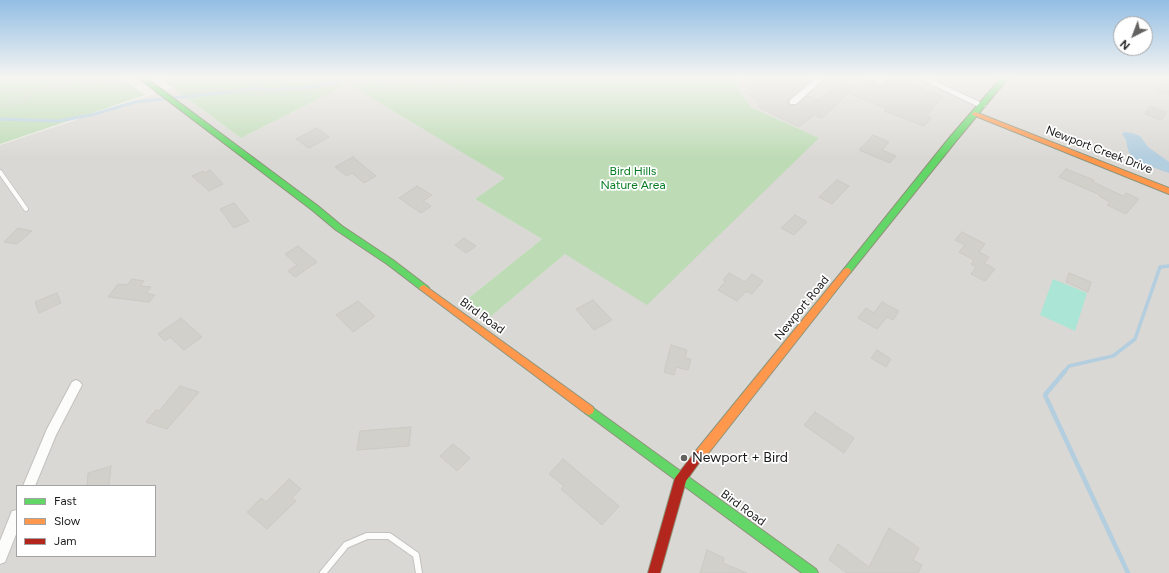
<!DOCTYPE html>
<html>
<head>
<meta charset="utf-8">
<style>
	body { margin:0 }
	#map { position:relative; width:1169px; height:573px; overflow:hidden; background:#eae9e2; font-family:Figtree,sans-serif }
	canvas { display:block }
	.legend { position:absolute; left:16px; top:485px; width:140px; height:72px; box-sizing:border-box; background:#fff; border:1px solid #a3a3a3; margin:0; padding:5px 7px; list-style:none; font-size:12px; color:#1a1a1a }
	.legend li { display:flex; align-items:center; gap:8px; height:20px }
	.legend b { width:20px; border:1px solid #a3a3a3 }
	.north { position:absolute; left:1113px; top:16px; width:40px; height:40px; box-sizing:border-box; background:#fff; border:1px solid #a3a3a3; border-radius:50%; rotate:222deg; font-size:11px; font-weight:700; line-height:16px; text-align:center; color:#1a1a1a }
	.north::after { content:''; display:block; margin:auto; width:14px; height:18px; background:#636260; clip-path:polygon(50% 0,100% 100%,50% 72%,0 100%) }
</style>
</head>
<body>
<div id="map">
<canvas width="1169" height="573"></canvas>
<ul class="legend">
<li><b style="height:5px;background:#63d668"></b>Fast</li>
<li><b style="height:5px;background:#ff974d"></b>Slow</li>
<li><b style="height:5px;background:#b3261e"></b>Jam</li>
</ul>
<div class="north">N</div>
</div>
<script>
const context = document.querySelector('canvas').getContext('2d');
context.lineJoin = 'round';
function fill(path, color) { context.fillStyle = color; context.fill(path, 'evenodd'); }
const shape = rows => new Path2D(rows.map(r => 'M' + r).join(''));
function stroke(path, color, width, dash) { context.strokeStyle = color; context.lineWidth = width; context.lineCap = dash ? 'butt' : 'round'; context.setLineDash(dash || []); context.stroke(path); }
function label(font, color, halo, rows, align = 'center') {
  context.font = font + ' Figtree,sans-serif'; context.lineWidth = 3.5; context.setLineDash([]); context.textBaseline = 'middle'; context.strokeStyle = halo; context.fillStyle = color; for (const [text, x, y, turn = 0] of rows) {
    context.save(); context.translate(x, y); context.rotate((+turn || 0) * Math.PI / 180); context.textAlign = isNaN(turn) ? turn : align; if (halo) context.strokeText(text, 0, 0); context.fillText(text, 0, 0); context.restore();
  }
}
fill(shape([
	[739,77,1169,77,1169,573,0,573,0,145,173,88,241,138,348,84,506,178,475,199,542,239,465,301,489,318,565,254,819,138,751,107,737,86],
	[17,486,155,486,155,556,17,556]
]), '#d9d8d4');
fill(shape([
	[0,77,121,77,145,95,0,144],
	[158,77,739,77,737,86,751,107,819,138,647,305,565,254,489,318,465,301,542,239,475,199,505,178,348,84,241,138]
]), '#bddbb5');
fill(shape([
	[1053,279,1087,293,1075,331,1040,315]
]), '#abe5d5');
fill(shape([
	[1124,132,1132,133,1140,136,1148,147,1169,162,1169,173,1146,165,1132,158,1128,150,1126,140,1122,134]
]), '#b3cedf');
stroke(shape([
	[0,119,58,121,91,115,135,102,256,89,272,90,314,87,363,77]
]), '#b3cedf', 3);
stroke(shape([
	[1064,372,1069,366,1113,356,1135,339,1160,267,1169,266]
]), '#b3cedf', 3.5);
stroke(shape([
	[1065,371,1045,395,1128,573]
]), '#b3cedf', 4.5);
const building = shape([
	[763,77,815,77,789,99,788,104,790,106,797,105,808,96,819,100,841,81,860,89,869,80,883,84,884,80,881,77,893,77,943,97,926,116,931,118,924,126,884,111,887,109,849,93,822,118,814,115,799,127,758,107,761,103,756,101,758,100,750,96,755,91,746,87,755,80,758,81,763,77],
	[1162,80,1169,82,1169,95,1156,91,1162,80],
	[1150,106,1167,112,1161,120,1145,114,1150,106],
	[317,128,329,137,309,148,296,139,317,128],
	[873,135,889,142,882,150,896,156,890,163,859,150,873,135],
	[353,157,376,176,364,183,352,173,347,176,335,167,353,157],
	[1066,169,1094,180,1093,182,1123,196,1126,193,1139,199,1126,214,1107,205,1110,202,1099,196,1100,195,1059,177,1066,169],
	[210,170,223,184,209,191,192,176,203,171,205,173,210,170],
	[837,180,849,186,832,204,819,197,837,180],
	[417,186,432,195,423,201,431,206,421,213,399,198,417,186],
	[234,203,249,221,234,228,220,209,234,203],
	[795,215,807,222,794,235,781,228,795,215],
	[18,228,32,231,17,244,4,242,18,228],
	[962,232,985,244,979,252,989,257,984,263,995,269,985,281,971,274,976,267,971,264,974,260,959,252,965,245,955,240,962,232],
	[464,238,476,246,466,253,455,245,464,238],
	[298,246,317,262,295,277,288,271,297,265,285,254,298,246],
	[729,273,745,282,752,274,763,281,752,294,746,291,737,301,718,290,726,281,723,280,729,273],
	[1069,273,1091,282,1088,292,1066,282,1069,273],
	[132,279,144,281,140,286,151,287,146,293,155,295,149,302,108,297,118,284,127,285,132,279],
	[57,293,61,303,39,313,35,302,57,293],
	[593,300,612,320,594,330,576,309,593,300],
	[358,301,375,316,353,332,336,315,358,301],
	[882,302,899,311,893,320,887,317,877,329,858,318,866,308,874,313,882,302],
	[181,318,202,337,184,350,170,337,165,341,158,334,181,318],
	[671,345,687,350,685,358,691,359,688,370,676,367,674,375,664,372,671,345],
	[877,350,891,359,886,367,871,358,877,350],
	[180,386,199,392,167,429,146,422,156,410,159,411,180,386],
	[815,412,854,438,844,453,804,425,815,412],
	[411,427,409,446,357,450,360,431,411,427],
	[453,444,470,458,457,471,440,456,453,444],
	[563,459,619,506,602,525,561,489,564,486,549,474,563,459],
	[111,466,109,486,87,486,88,473,111,466],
	[289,479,301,489,292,498,296,501,267,529,247,512,261,498,266,502,289,479],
	[889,528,919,548,913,560,922,565,918,573,847,573,829,560,838,544,869,567,889,528],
	[707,550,724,558,723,563,747,573,700,573,707,550]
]);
fill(building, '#d2d0cb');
stroke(building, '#cdcac4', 1);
const laneFar1 = shape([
	[871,77,881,81],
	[0,172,26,209]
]);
const lane = shape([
	[323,573,346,545,367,536,389,536,416,555,419,573]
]);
const street = shape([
	[818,77,826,77,796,104,790,104,790,100,818,77],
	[916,77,926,77,986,105,985,107,979,107,916,77],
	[76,380,80,382,82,385,56,435,35,486,23,486,47,429,72,382,76,380],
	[17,510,17,532,5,562,0,564,0,541,12,511,17,510]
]);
const fast = shape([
	[137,77,145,77,318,206,342,226,393,260,427,286,429,288,427,290,421,290,387,264,336,230,312,210,137,77],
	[1002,77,1009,77,956,141,850,273,844,273,843,271,844,269,950,137,1002,77],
	[589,405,816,569,818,573,802,573,585,413,584,410,585,407,589,405]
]);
const slow = shape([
	[975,112,1169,188,1169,194,973,115,972,114,975,112],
	[847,268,850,269,851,271,850,273,703,460,699,461,695,460,694,456,695,452,844,269,847,268],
	[424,285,593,407,594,410,593,413,589,415,585,413,421,290,419,288,421,286,424,285]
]);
const jam = shape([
	[699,451,703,452,704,456,686,481,660,573,648,573,675,478,695,452,699,451]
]);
stroke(laneFar1, '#c2c1be', 5.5);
stroke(lane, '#c2c1be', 8);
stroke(street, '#c2c1be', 2);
stroke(fast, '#8e947a', 2);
stroke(slow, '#8e947a', 2);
stroke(jam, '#8e947a', 2);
stroke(shape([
	[194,91,306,90,370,79,438,82,486,79,492,77],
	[0,107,27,99,25,95,42,89,58,87,75,78,85,81,120,80,129,77]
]), '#d6c9c3', 1.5, [1.5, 1.5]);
stroke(laneFar1, '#fcfcfb', 4);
stroke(lane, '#fcfcfb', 6);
fill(street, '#fcfcfb');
fill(fast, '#63d668');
fill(slow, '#ff974d');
fill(jam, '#b3261e');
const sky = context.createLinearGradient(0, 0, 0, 158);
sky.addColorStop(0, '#93bee4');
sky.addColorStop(0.49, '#f6f5f2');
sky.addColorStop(1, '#f6f5f200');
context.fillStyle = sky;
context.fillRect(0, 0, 1169, 158);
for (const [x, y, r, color] of [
	[684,458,4,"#636260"]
]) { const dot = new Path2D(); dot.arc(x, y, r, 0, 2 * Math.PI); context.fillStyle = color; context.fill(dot); stroke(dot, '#fff', 1.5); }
label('12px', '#1a1a1a', '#fff', [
	["Newport Creek Drive",1099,150,21],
	["Newport Road",802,308,-51],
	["Bird Road",482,316,36],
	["Bird Road",743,508,36]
]);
label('12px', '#057c24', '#fff', [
	["Bird Hills",633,171],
	["Nature Area",633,185]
]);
label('14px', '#1a1a1a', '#fff', [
	["Newport + Bird",692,458]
], 'left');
</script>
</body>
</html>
